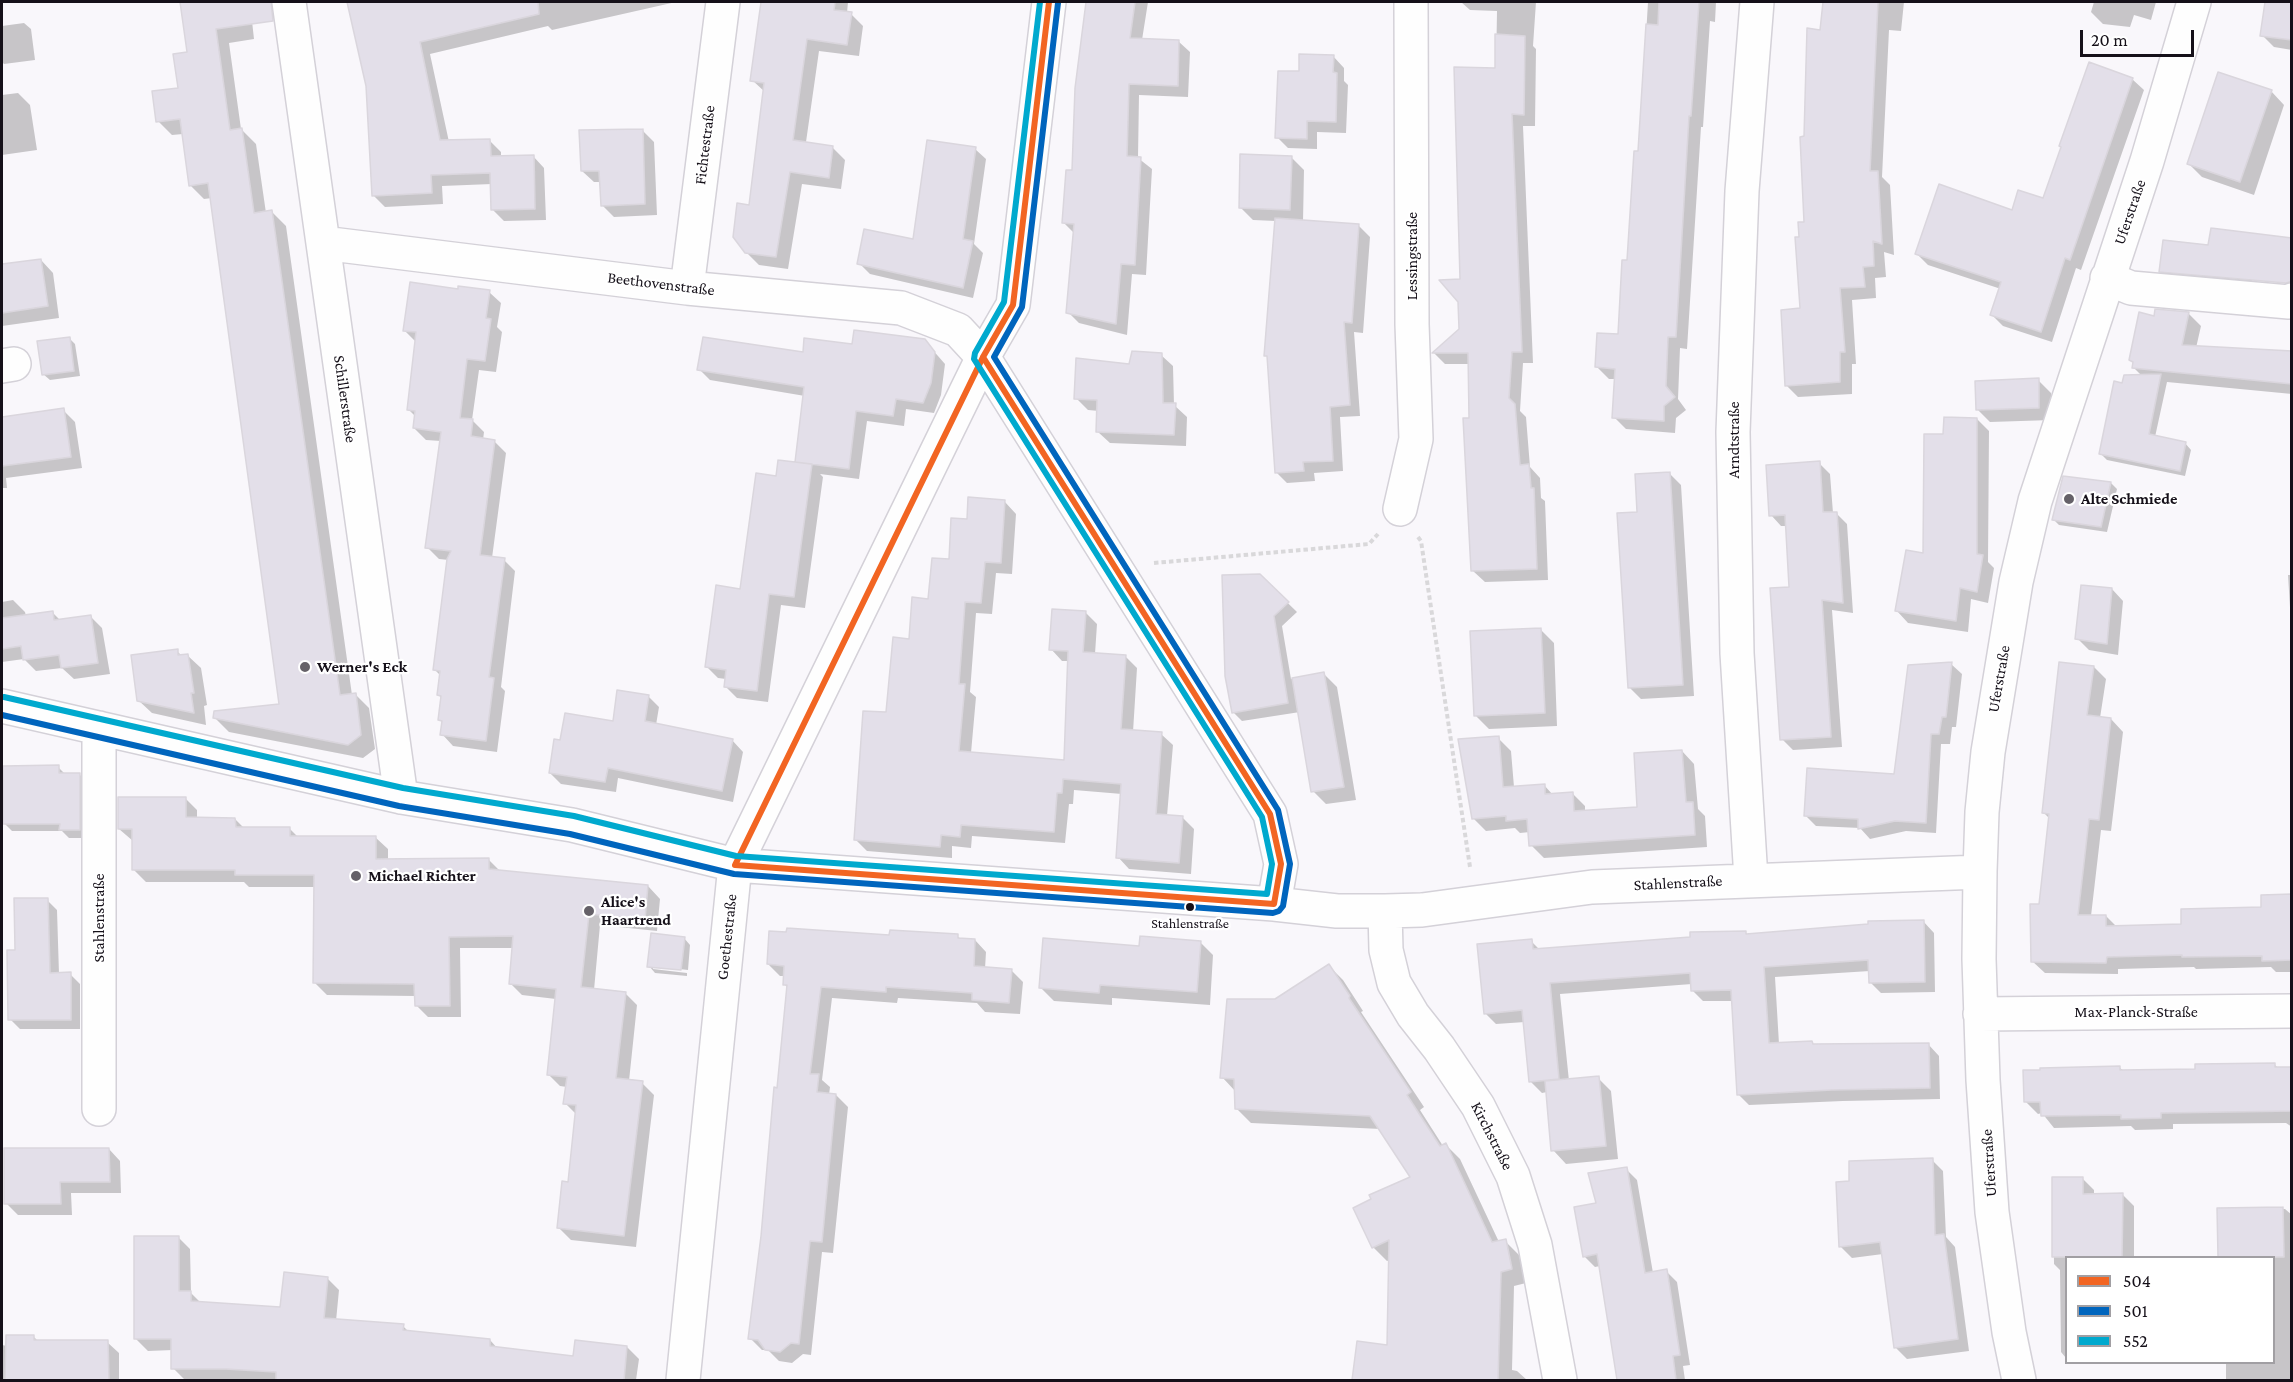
<!DOCTYPE html>
<html>
<head>
<meta charset="utf-8">
<style>
	body { margin:0 }
	#map { position:relative; width:2293px; height:1382px; overflow:hidden; background:#f9f7fb; font-family:"Crimson Pro",serif }
	canvas { display:block }
	.frame { position:absolute; inset:0; border:3px solid #151019; pointer-events:none }
	.legend { position:absolute; left:2065px; top:1256px; width:210px; height:108px; box-sizing:border-box; background:#fff; border:2px solid #a19fa3; margin:0; padding:8px 10px; list-style:none; font-size:18px; color:#151019 }
	.legend li { display:flex; align-items:center; gap:12px; height:30px }
	.legend b { width:30px; border:2px solid #a19fa3 }
	.scale { position:absolute; left:2080px; top:30px; width:114px; height:27px; box-sizing:border-box; border:3px solid #151019; border-top:0; padding-left:8px; font-size:18px; line-height:21px; white-space:nowrap; color:#151019; -webkit-text-stroke:4px #fff; paint-order:stroke }
</style>
</head>
<body>
<div id="map">
<canvas width="2293" height="1382"></canvas>
<div class="frame"></div>
<ul class="legend">
<li><b style="height:8px;background:#f26522"></b>504</li>
<li><b style="height:8px;background:#0065bd"></b>501</li>
<li><b style="height:8px;background:#00a9ce"></b>552</li>
</ul>
<div class="scale">20 m</div>
</div>
<script>
const context = document.querySelector('canvas').getContext('2d');
context.lineJoin = 'round';
function fill(path, color) { context.fillStyle = color; context.fill(path, 'evenodd'); }
const shape = rows => new Path2D(rows.map(r => 'M' + r).join(''));
function stroke(path, color, width, dash) { context.strokeStyle = color; context.lineWidth = width; context.lineCap = dash ? 'butt' : 'round'; context.setLineDash(dash || []); context.stroke(path); }
function label(font, color, halo, rows, align = 'center') {
  context.font = font + ' "Crimson Pro",serif'; context.lineWidth = 4.5; context.setLineDash([]); context.textBaseline = 'middle'; context.strokeStyle = halo; context.fillStyle = color; for (const [text, x, y, turn = 0] of rows) {
    context.save(); context.translate(x, y); context.rotate((+turn || 0) * Math.PI / 180); context.textAlign = isNaN(turn) ? turn : align; if (halo) context.strokeText(text, 0, 0); context.fillText(text, 0, 0); context.restore();
  }
}
fill(shape([
	[182,2,252,2,255,21,252,21,254,39,229,43,241,129,256,144,266,213,272,212,286,226,352,695,355,694,369,708,375,749,363,758,229,732,215,718,281,706,212,198,204,199,190,185,183,134,172,135,158,121,180,89,189,54],
	[356,2,676,2,552,30,548,26,430,54,449,142,489,140,501,152,501,157,533,156,544,168,546,220,504,221,493,210,492,184,442,186,443,204,385,207,373,195,367,86,349,3],
	[763,2,848,2,847,13,851,14,863,26,859,56,819,51,806,142,833,148,845,160,841,189,802,184,788,269,759,265,746,252,750,207,765,92,752,80],
	[1088,2,1148,2,1142,40,1178,41,1190,52,1188,97,1139,95,1138,158,1152,169,1146,275,1132,274,1127,335,1079,323,1068,312,1075,234,1064,223,1074,172,1076,89],
	[1461,2,1536,2,1533,46,1536,49,1535,126,1523,126,1533,363,1523,363,1520,411,1526,417,1530,467,1540,478,1541,498,1545,501,1548,580,1485,582,1473,571,1470,364,1445,364,1434,353,1460,330,1461,281,1496,69,1497,11,1470,10],
	[1648,2,1716,2,1715,22,1710,21,1703,127,1701,127,1687,349,1680,348,1678,399,1686,410,1676,418,1675,433,1626,429,1614,417,1616,379,1609,379,1597,367,1619,336,1629,261,1639,153],
	[1825,2,1904,2,1901,31,1889,30,1882,177,1890,185,1894,255,1884,252,1886,277,1875,278,1876,298,1852,300,1856,364,1852,364,1852,394,1798,397,1786,385,1801,309,1801,238,1805,223,1805,138],
	[2094,2,2156,2,2151,20,2134,15,2130,27,2103,24,2091,12],
	[2266,2,2292,2,2292,50,2274,47,2262,35],
	[24,23,31,29,35,60,4,64,2,62,2,26],
	[1333,56,1344,68,1344,81,1348,85,1346,133,1317,132,1317,149,1288,148,1277,137,1300,73],
	[2132,79,2144,90,2081,270,2076,268,2052,342,2003,326,1992,315,2001,289,1928,265,1917,254,2012,212,2044,200],
	[2271,91,2284,105,2254,195,2202,177,2189,164],
	[18,93,30,105,37,150,2,155,2,95],
	[642,130,654,142,657,215,614,217,602,205,601,182,594,182,582,171],
	[975,149,986,159,974,244,983,253,973,298,870,274,859,263,915,241],
	[1291,157,1304,170,1303,222,1359,226,1370,237,1363,333,1354,332,1360,416,1340,417,1343,471,1314,473,1315,481,1287,483,1276,472,1269,358,1266,355,1276,221,1253,220,1240,207],
	[2256,246,2251,290,2173,283,2161,271,2210,247],
	[41,260,53,273,59,318,2,326,2,266],
	[459,291,489,292,501,303,497,327,502,332,496,372,479,370,472,420,484,432,483,440,494,441,506,453,492,558,504,560,515,571,501,687,505,691,497,752,453,746,442,734,443,723,439,719,442,698,438,695,441,676,434,669,449,560,439,559,427,547,441,441,426,440,414,428,416,417,408,409,416,342,404,330],
	[2188,313,2201,326,2196,348,2292,353,2292,394,2167,382,2155,437,2185,443,2191,450,2185,476,2107,460,2101,454,2123,385,2142,376,2134,368,2134,364,2130,360,2156,317],
	[69,338,75,344,80,376,50,380,43,374],
	[924,340,945,364,941,395,934,413,906,409,904,426,867,421,859,479,820,474,823,477,805,608,781,605,768,702,737,698,725,686,726,679,718,678,707,667,742,590,777,478,799,464,805,396,710,380,699,369,854,346],
	[1161,355,1173,366,1174,405,1187,417,1186,446,1110,443,1098,432,1099,411,1088,410,1076,398,1130,366],
	[2038,380,2051,393,2052,420,1990,422,1977,409],
	[63,410,75,422,82,468,6,478,7,488,2,488,2,418],
	[1977,419,1989,431,1988,562,1994,568,1988,603,1971,599,1968,632,1908,623,1897,611,1925,555,1945,436],
	[1819,463,1830,474,1833,513,1836,513,1847,524,1853,613,1832,610,1842,747,1793,750,1782,739,1791,588,1787,526,1781,526,1771,515],
	[1669,473,1681,485,1694,696,1641,699,1630,688,1639,513],
	[2111,483,2117,489,2107,532,2059,525,2053,519],
	[1005,502,1016,514,1012,574,996,573,992,614,976,613,970,692,976,697,971,753,1065,761,1070,661,1062,661,1051,649,1085,612,1097,624,1095,654,1125,656,1137,668,1133,732,1161,734,1173,745,1167,816,1182,817,1194,829,1191,874,1129,869,1118,857,1122,794,1074,790,1073,804,1069,804,1065,843,972,836,971,848,952,846,952,858,867,851,855,839,888,714,910,640,968,521],
	[1259,575,1297,612,1282,626,1291,679,1324,674,1337,687,1356,800,1326,804,1313,791,1300,712,1242,721,1233,712],
	[2288,575,2292,575,2292,640],
	[2112,589,2123,601,2118,655,2089,650,2077,638],
	[13,600,25,612,26,616,52,612,61,621,90,616,102,628,110,674,74,679,62,668,36,671,24,659,2,662,2,602],
	[1541,630,1554,643,1557,726,1489,729,1476,716],
	[177,651,182,656,187,655,201,668,207,705,204,706,206,725,152,713,138,700],
	[1951,664,1962,674,1956,727,1952,727,1950,744,1941,744,1936,833,1906,831,1870,839,1860,828,1816,826,1806,816,1895,775],
	[2094,667,2106,679,2100,718,2111,719,2123,732,2111,831,2101,830,2091,916,2106,916,2117,927,2183,926,2263,908,2292,896,2292,972,2276,972,2271,967,2196,969,2194,967,2118,969,2118,974,2045,973,2032,961,2050,819,2043,812],
	[648,696,659,707,656,725,732,740,743,752,733,802,618,778,616,792,561,784,550,773,562,742,614,723],
	[1498,738,1511,751,1514,787,1544,785,1553,795,1572,793,1585,806,1585,812,1639,808,1682,751,1694,764,1698,809,1705,816,1707,847,1544,858,1531,845,1530,832,1520,833,1515,828,1486,831,1473,818],
	[58,767,66,775,80,775,88,783,88,838,69,838,62,831,12,831,4,823,4,816,2,816,2,778],
	[185,798,197,810,197,819,235,819,244,828,289,828,299,838,375,837,388,849,388,860,488,859,501,872,648,886,660,899,657,931,600,925,594,990,625,993,637,1005,629,1081,642,1083,654,1095,636,1247,571,1240,558,1227,570,1183,577,1115,565,1103,567,1087,560,1086,548,1074,556,999,522,995,510,983,513,948,460,948,461,1017,428,1017,416,1005,416,996,327,995,315,983,315,887,249,887,244,882,146,882,134,870,133,841,119,829],
	[47,900,57,910,59,974,70,974,80,984,80,1029,20,1029,10,1019,16,952],
	[1923,921,1934,933,1935,992,1881,993,1870,982,1870,971,1775,977,1779,1044,1812,1043,1815,1046,1928,1044,1939,1056,1940,1099,1843,1101,1749,1105,1738,1094,1733,1001,1703,1001,1692,990,1692,984,1560,994,1569,1081,1598,1078,1611,1091,1618,1159,1566,1164,1553,1150,1547,1092,1542,1093,1531,1082,1525,1022,1496,1024,1485,1013,1531,941,1540,950,1746,933,1748,935],
	[890,936,957,936,961,939,975,940,986,952,985,969,1011,970,1023,982,1020,1014,985,1012,977,1003,898,998,897,1003,832,998,822,1080,830,1087,829,1095,836,1095,848,1107,833,1253,822,1252,811,1355,803,1354,792,1363,779,1361,768,1350,762,1350,750,1338,788,988,785,985,785,976,780,976,768,964],
	[684,938,690,945,688,970,653,966,653,969,687,973,687,976,655,973,649,966],
	[1200,942,1213,955,1210,1005,1112,998,1112,1005,1054,1001,1041,988],
	[1329,966,1343,980,1363,1011,1361,1012,1424,1107,1420,1110,1443,1146,1446,1145,1460,1159,1499,1242,1505,1241,1519,1255,1526,1283,1514,1286,1512,1370,1517,1371,1527,1380,1354,1380,1358,1343,1388,1347,1390,1260,1387,1261,1373,1247,1412,1178,1381,1129,1251,1123,1236,1108,1236,1092,1222,1077,1275,1001],
	[2275,1065,2279,1069,2292,1069,2292,1127,2286,1123,2173,1124,2173,1129,2135,1130,2131,1126,2054,1128,2042,1113,2038,1114,2025,1101,2120,1068,2124,1071,2196,1070],
	[109,1149,120,1161,121,1193,71,1193,72,1215,18,1215,6,1203],
	[1932,1160,1943,1171,1946,1237,1955,1247,1969,1351,1907,1359,1896,1348,1883,1254,1852,1258,1840,1246,1851,1183],
	[1626,1169,1637,1180,1653,1273,1666,1271,1677,1282,1690,1365,1683,1366,1685,1380,1632,1380,1600,1266,1595,1267,1584,1256,1597,1204],
	[2082,1178,2094,1190,2094,1195,2123,1195,2134,1206,2134,1258,2066,1258,2066,1358,2061,1352,2060,1270,2054,1264,2053,1179],
	[2285,1209,2292,1215,2292,1380,2226,1380,2226,1362,2274,1362,2274,1258,2220,1258,2219,1210],
	[178,1237,190,1249,191,1293,201,1303,282,1309,327,1278,339,1290,336,1321,403,1326,409,1332,490,1340,498,1349,575,1358,627,1347,639,1359,636,1380,185,1380,173,1368,173,1350,148,1351,136,1339],
	[33,1336,39,1342,107,1342,119,1353,119,1380,2,1380,2,1345,7,1346],
	[2071,1362,2119,1362,2119,1363,2072,1364]
]), '#0003');
const building = shape([
	[180,2,271,2,273,21,216,29,230,130,242,128,254,213,272,210,340,695,356,693,361,735,348,745,213,718,214,711,279,704,208,183,189,186,180,119,156,122,152,91,178,88,173,54,187,52,180,2],
	[347,2,538,2,539,14,420,42,440,140,490,139,491,156,534,155,535,209,491,210,490,173,431,175,432,193,372,196,366,86,347,2],
	[761,2,835,2,834,10,852,12,847,45,807,39,793,140,833,146,829,178,790,172,776,257,745,253,733,237,737,203,749,205,764,83,750,81,761,2],
	[1086,2,1135,2,1130,38,1179,40,1178,86,1129,84,1127,156,1141,157,1135,265,1121,264,1116,324,1066,313,1074,224,1062,223,1066,170,1072,170,1075,88,1086,2],
	[1659,2,1699,2,1691,116,1689,116,1676,337,1668,337,1666,386,1675,397,1664,406,1664,421,1612,418,1615,369,1595,367,1597,333,1618,334,1622,260,1627,260,1634,151,1638,151,1646,24,1658,25,1659,2],
	[1823,2,1878,2,1870,171,1878,171,1882,244,1873,241,1874,266,1863,267,1865,287,1840,288,1845,352,1840,352,1840,382,1785,386,1781,310,1800,308,1795,237,1799,237,1798,222,1804,222,1800,137,1804,136,1807,28,1820,30,1823,2],
	[2265,2,2292,2,2292,40,2260,36,2265,2],
	[1495,34,1525,36,1524,115,1512,114,1522,352,1512,352,1509,398,1515,404,1520,465,1529,464,1531,488,1534,488,1537,569,1471,571,1463,418,1469,418,1468,353,1432,353,1459,329,1458,302,1439,280,1460,279,1454,67,1495,68,1495,34],
	[1299,54,1334,55,1333,72,1337,73,1336,122,1307,121,1307,139,1275,138,1278,71,1299,71,1299,54],
	[2089,62,2133,78,2070,260,2065,258,2041,332,1990,315,2001,282,1915,254,1939,184,2012,210,2018,190,2043,198,2061,147,2059,146,2089,62],
	[2218,72,2272,90,2240,182,2187,164,2218,72],
	[643,129,645,204,601,206,599,171,581,171,579,130,643,129],
	[927,140,976,147,963,239,973,241,963,288,857,264,864,229,913,239,927,140],
	[1240,154,1292,156,1290,210,1239,208,1240,154],
	[1275,218,1359,224,1352,323,1344,322,1350,405,1330,407,1333,461,1303,462,1304,471,1275,473,1267,356,1264,356,1275,218],
	[2211,228,2292,238,2292,281,2286,283,2159,272,2163,240,2208,245,2211,228],
	[41,259,48,306,2,313,2,264,41,259],
	[410,282,458,289,458,286,490,290,486,318,491,319,485,361,467,359,460,418,473,419,471,436,495,440,480,555,505,558,489,677,494,678,486,741,440,735,442,721,438,720,441,696,437,695,440,671,433,670,447,559,451,551,425,548,441,432,413,428,415,411,407,410,416,332,403,331,410,282],
	[2155,309,2189,312,2182,345,2292,351,2292,384,2132,368,2133,362,2129,360,2139,312,2154,316,2155,309],
	[854,330,925,339,935,352,931,383,923,403,896,399,893,416,856,411,849,469,795,462,804,387,697,370,703,337,803,352,804,338,852,344,854,330],
	[70,337,74,371,42,375,37,341,70,337],
	[1132,351,1162,353,1163,403,1176,403,1174,435,1096,432,1097,400,1074,399,1076,358,1129,364,1132,351],
	[2161,374,2149,434,2186,442,2180,471,2099,454,2114,381,2122,383,2124,375,2161,374],
	[2039,378,2039,408,1976,410,1975,381,2039,378],
	[64,408,71,457,2,466,2,417,64,408],
	[1944,417,1977,418,1977,554,1983,555,1977,592,1960,588,1956,621,1895,611,1906,550,1923,553,1924,434,1943,434,1944,417],
	[778,460,812,464,794,597,769,594,757,691,724,687,726,670,705,667,716,585,740,589,756,473,776,476,778,460],
	[1820,461,1823,512,1837,512,1843,603,1822,600,1831,737,1780,740,1770,588,1789,587,1785,515,1769,516,1766,465,1820,461],
	[1670,472,1683,685,1628,688,1617,513,1637,512,1635,474,1670,472],
	[2063,476,2111,482,2101,527,2052,520,2063,476],
	[968,497,1005,500,1001,563,985,562,981,603,965,602,959,684,965,684,959,751,1064,760,1068,651,1049,650,1052,609,1086,611,1083,652,1126,655,1121,729,1162,732,1156,814,1183,816,1179,863,1116,858,1121,784,1063,779,1062,793,1057,793,1054,832,961,825,960,837,941,835,940,847,854,840,863,711,886,712,893,637,909,639,912,597,928,599,932,558,949,559,951,518,967,519,968,497],
	[1260,574,1289,602,1274,616,1288,703,1232,713,1225,676,1222,575,1260,574],
	[2081,585,2112,588,2107,644,2075,639,2081,585],
	[53,611,54,620,91,615,98,663,61,668,59,655,23,660,21,646,2,649,2,618,53,611],
	[1541,628,1545,713,1474,716,1470,631,1541,628],
	[178,649,178,655,188,654,194,693,191,693,194,713,137,701,131,655,178,649],
	[1952,662,1946,717,1942,717,1939,734,1931,734,1926,823,1895,821,1858,829,1858,819,1804,816,1807,768,1894,774,1908,665,1952,662],
	[2059,662,2094,666,2087,715,2111,718,2099,820,2089,819,2078,915,2106,915,2106,926,2181,924,2181,909,2261,907,2261,895,2292,894,2292,960,2262,961,2262,956,2182,957,2182,955,2107,957,2106,963,2031,962,2030,904,2039,904,2049,814,2042,813,2059,662],
	[1324,672,1344,787,1311,792,1292,678,1324,672],
	[617,690,649,695,645,721,733,739,722,791,608,768,605,782,549,773,554,739,560,740,565,713,613,721,617,690],
	[1499,736,1503,787,1545,784,1545,794,1573,792,1574,811,1637,807,1634,753,1682,750,1686,802,1693,802,1695,835,1529,846,1527,819,1506,821,1506,816,1472,819,1458,739,1499,736],
	[59,765,59,773,80,773,80,830,59,830,60,824,3,824,3,766,59,765],
	[118,797,186,797,186,817,235,818,236,827,290,827,290,836,376,836,376,859,489,858,489,869,648,885,645,919,589,914,581,987,626,992,616,1078,643,1081,624,1236,557,1228,562,1181,568,1182,576,1105,563,1104,567,1077,547,1075,556,989,509,984,513,936,449,937,450,1006,415,1006,414,984,313,983,314,875,235,875,235,870,132,870,132,829,118,829,118,797],
	[14,898,48,898,50,973,71,972,71,1020,8,1020,7,950,15,950,14,898],
	[1924,920,1925,982,1869,983,1868,960,1764,967,1769,1043,1812,1041,1813,1044,1929,1043,1930,1088,1831,1090,1737,1095,1731,990,1691,991,1690,973,1550,983,1559,1079,1529,1082,1522,1010,1484,1014,1477,944,1532,939,1533,949,1690,937,1690,932,1746,931,1746,934,1868,924,1868,921,1924,920],
	[787,928,889,935,890,930,958,934,958,938,975,939,974,966,1012,969,1009,1003,972,1000,972,993,886,987,886,992,821,987,810,1074,819,1074,817,1092,836,1094,822,1242,810,1241,799,1344,791,1343,780,1352,765,1350,758,1340,748,1339,761,1236,774,1087,777,1088,787,985,783,985,784,966,767,964,769,931,786,932,787,928],
	[651,933,685,937,681,970,647,967,651,933],
	[1140,936,1201,941,1197,992,1100,985,1099,993,1039,988,1043,938,1139,946,1140,936],
	[1329,964,1350,996,1349,998,1411,1092,1407,1095,1440,1146,1446,1143,1492,1242,1506,1239,1512,1269,1501,1272,1498,1380,1352,1380,1357,1341,1387,1345,1389,1240,1372,1248,1353,1208,1371,1199,1369,1195,1410,1177,1370,1116,1235,1109,1234,1079,1220,1078,1227,999,1275,999,1329,964],
	[2275,1063,2275,1067,2292,1067,2292,1111,2161,1113,2161,1118,2121,1119,2121,1115,2041,1116,2040,1102,2024,1102,2023,1070,2040,1070,2040,1068,2120,1066,2120,1070,2195,1069,2195,1064,2275,1063],
	[1599,1076,1606,1146,1551,1151,1545,1081,1599,1076],
	[4,1148,109,1148,110,1182,60,1182,61,1204,4,1204,4,1148],
	[1933,1158,1935,1235,1944,1234,1958,1339,1894,1348,1880,1242,1839,1247,1836,1182,1849,1181,1849,1161,1933,1158],
	[1627,1167,1645,1273,1667,1269,1680,1355,1673,1356,1676,1380,1617,1380,1597,1254,1583,1257,1574,1207,1596,1203,1588,1173,1627,1167],
	[2052,1177,2083,1177,2083,1194,2123,1193,2122,1257,2052,1257,2052,1177],
	[2283,1207,2284,1257,2218,1257,2217,1208,2283,1207],
	[134,1236,179,1236,179,1291,191,1291,191,1301,280,1307,284,1272,328,1277,324,1318,404,1324,403,1330,490,1339,490,1346,573,1356,575,1340,627,1346,624,1380,276,1380,276,1372,226,1369,171,1369,171,1339,134,1339,134,1236],
	[6,1335,34,1335,34,1340,108,1340,109,1380,5,1380,6,1335]
]);
fill(building, '#e3dfe9');
stroke(building, '#dad6dd', 1.5);
const minor = shape([
	[289,2,401,797],
	[323,243,687,288,901,308,958,330,983,357,1270,814,1281,864,1274,904],
	[2107,278,2131,288,2289,302,2292,300],
	[687,288,723,2],
	[2,366,14,364],
	[1400,509,1416,439,1412,324,1411,2],
	[2,706,401,797,572,825,735,865,1274,904,1337,911,1385,911,1422,910,1592,887,1980,872],
	[1751,879,1737,653,1733,432,1742,191,1757,2],
	[1385,911,1386,950,1394,983,1413,1015,1439,1048,1478,1106,1513,1176,1535,1245,1560,1380],
	[1980,1014,2292,1011],
	[99,1109,99,728],
	[683,1380,735,865,983,357,1013,305,1049,2],
	[2019,1380,2009,1332,1992,1212,1983,1080,1979,959,1980,872,1982,812,1988,752,2016,582,2035,501,2147,161,2194,2]
]);
stroke(minor, '#d4d1d8', 36);
stroke(shape([
	[1418,537,1421,541,1470,867],
	[1154,563,1369,544,1378,534]
]), '#d9d8da', 4, [4.5, 3]);
stroke(minor, '#fefefe', 33);
stroke(shape([
	[983,357,1270,814,1281,864,1274,904,735,865,983,357],
	[983,357,1013,305,1049,2]
]), '#f26522', 6);
stroke(shape([
	[2,715,399,806,570,834,734,874,1273,913,1279,911,1283,906,1290,864,1278,810,994,357,1022,307,1058,3]
]), '#0065bd', 6);
stroke(shape([
	[4,697,403,788,574,816,736,856,1267,894,1272,864,1262,817,974,359,975,353,1004,302,1040,2]
]), '#00a9ce', 6);
for (const [x, y, r, color] of [
	[2069,499,6,"#656168"],
	[305,667,6,"#656168"],
	[356,876,6,"#656168"],
	[1190,907,5,"#151019"],
	[589,911,6,"#656168"]
]) { const dot = new Path2D(); dot.arc(x, y, r, 0, 2 * Math.PI); context.fillStyle = color; context.fill(dot); stroke(dot, '#fff', 2); }
label('14px', '#151019', '#fff', [
	["Stahlenstraße",1190,924]
]);
label('16px', '#151019', '#fff', [
	["Fichtestraße",705,145,-83],
	["Uferstraße",2130,212,-71],
	["Lessingstraße",1412,256,-90],
	["Beethovenstraße",661,284,7],
	["Schillerstraße",345,399,82],
	["Arndtstraße",1734,440,-90],
	["Uferstraße",1999,679,-80],
	["Stahlenstraße",1678,883,-3],
	["Stahlenstraße",99,918,-90],
	["Goethestraße",727,937,-84],
	["Max-Planck-Straße",2136,1012],
	["Kirchstraße",1492,1136,63],
	["Uferstraße",1989,1163,-94]
]);
label('bold 16px', '#151019', '#fff', [
	["Alte Schmiede",2081,499],
	["Werner's Eck",317,667],
	["Michael Richter",368,876],
	["Alice's",601,902],
	["Haartrend",601,920]
], 'left');
</script>
</body>
</html>
